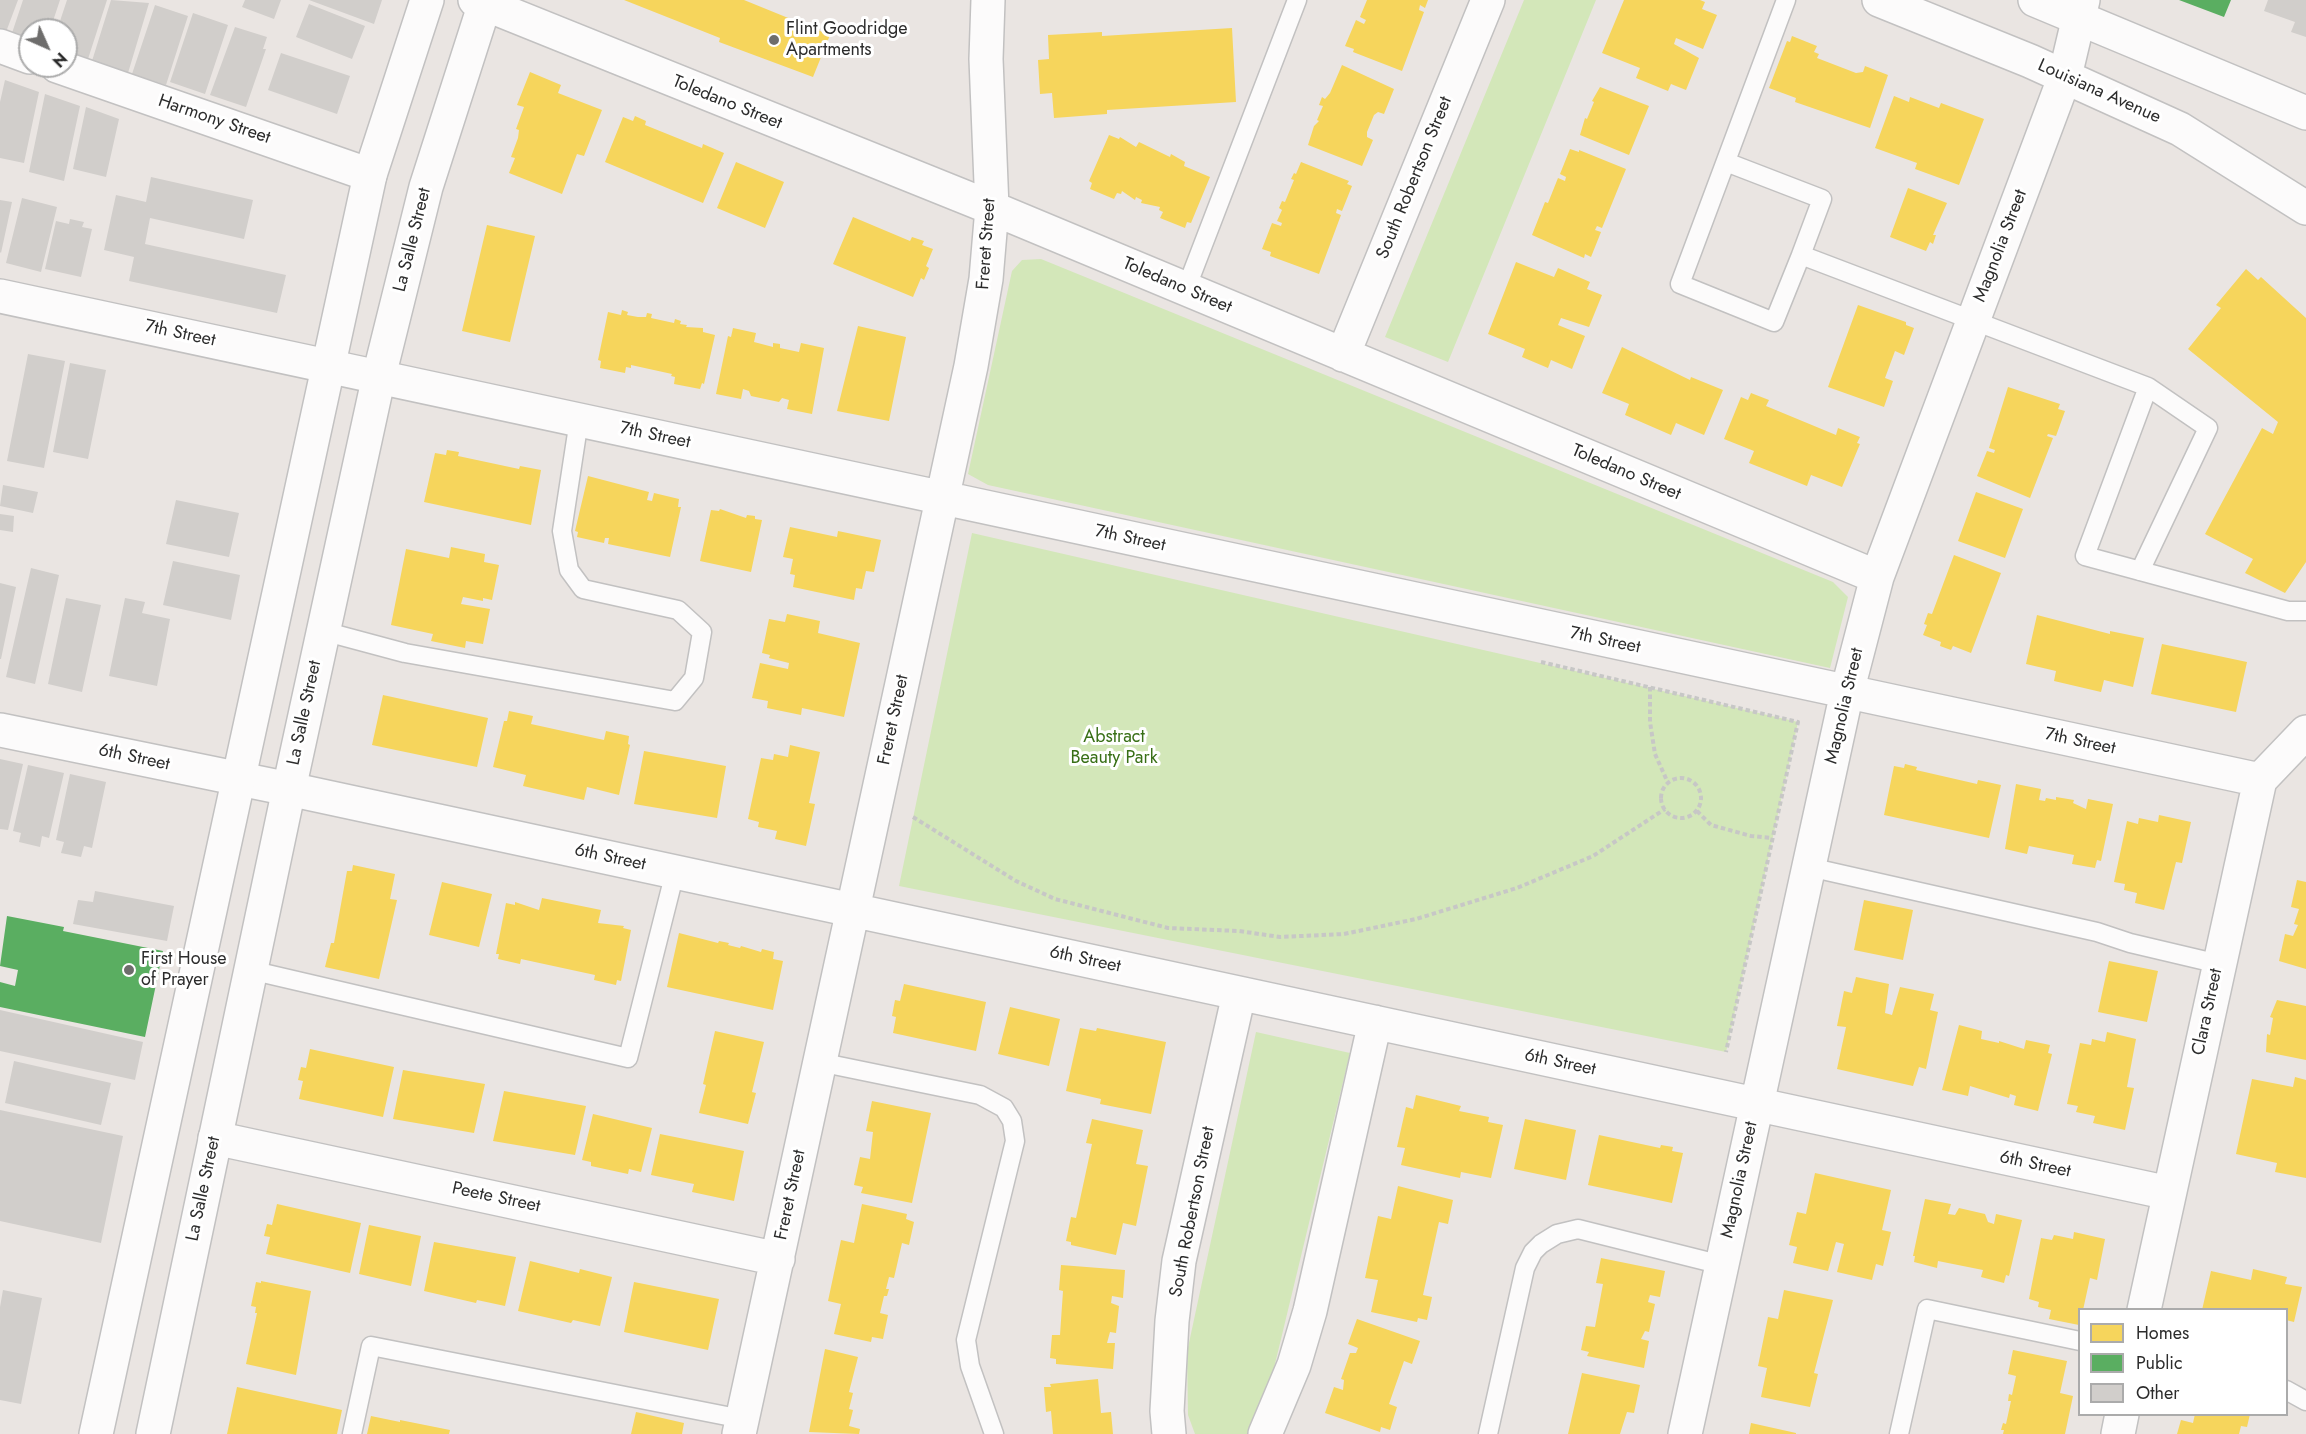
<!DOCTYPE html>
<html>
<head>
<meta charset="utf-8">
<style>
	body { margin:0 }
	#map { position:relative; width:2306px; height:1434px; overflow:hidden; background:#eae5e2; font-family:Jost,sans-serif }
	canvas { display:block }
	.legend { position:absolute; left:2078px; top:1308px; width:210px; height:108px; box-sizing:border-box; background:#fff; border:2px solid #ababab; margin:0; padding:8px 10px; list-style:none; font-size:18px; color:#2c2c2c }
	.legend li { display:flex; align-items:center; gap:12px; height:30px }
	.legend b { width:30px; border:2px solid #ababab }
	.north { position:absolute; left:18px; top:18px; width:60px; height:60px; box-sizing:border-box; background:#fff; border:2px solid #ababab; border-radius:50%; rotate:135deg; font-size:16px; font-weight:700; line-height:24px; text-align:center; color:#2c2c2c }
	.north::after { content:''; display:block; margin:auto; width:21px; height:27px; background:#6e6d6c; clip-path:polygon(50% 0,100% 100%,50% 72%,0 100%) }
</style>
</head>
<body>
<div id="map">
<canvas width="2306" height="1434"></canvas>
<ul class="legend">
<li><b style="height:16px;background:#f6d55c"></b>Homes</li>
<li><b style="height:16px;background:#5aae61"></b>Public</li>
<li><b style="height:16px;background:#d1cecb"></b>Other</li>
</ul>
<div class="north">N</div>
</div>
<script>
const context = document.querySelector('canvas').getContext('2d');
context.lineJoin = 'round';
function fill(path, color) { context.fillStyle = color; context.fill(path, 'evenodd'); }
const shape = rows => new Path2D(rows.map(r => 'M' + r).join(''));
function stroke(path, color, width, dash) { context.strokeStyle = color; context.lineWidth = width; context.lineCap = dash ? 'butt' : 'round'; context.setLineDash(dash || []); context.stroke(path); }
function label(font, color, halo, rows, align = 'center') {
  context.font = font + ' Jost,sans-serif'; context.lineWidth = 6; context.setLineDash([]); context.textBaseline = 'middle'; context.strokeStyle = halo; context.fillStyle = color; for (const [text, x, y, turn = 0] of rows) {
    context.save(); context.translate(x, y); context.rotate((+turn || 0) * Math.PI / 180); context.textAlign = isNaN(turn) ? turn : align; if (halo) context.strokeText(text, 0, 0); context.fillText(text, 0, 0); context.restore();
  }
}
fill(shape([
	[1524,0,1596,0,1448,362,1385,337],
	[1041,259,1833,582,1848,597,1830,668,988,485,968,474,1012,271,1022,260],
	[972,533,1798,722,1726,1052,899,886],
	[1256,1032,1350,1053,1274,1368,1248,1434,1195,1434,1188,1415,1187,1352]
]), '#d3e7b9');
fill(shape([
	[624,0,744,0,830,35,813,77,719,42,720,38],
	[1367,0,1428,0,1425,8,1420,5,1419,10,1424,12,1402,71,1353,52,1354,49,1345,46,1356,20,1364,24,1366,20,1360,17],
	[1624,0,1700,0,1705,2,1702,9,1717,15,1703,49,1676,38,1674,44,1699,58,1686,90,1671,84,1668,91,1636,78,1640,68,1602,53],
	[1232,28,1236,102,1107,110,1107,114,1054,118,1052,93,1040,94,1038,60,1049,59,1048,35,1102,32,1102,36],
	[1792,36,1817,46,1814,52,1819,54,1817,58,1856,73,1863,72,1865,66,1888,75,1870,128,1795,102,1796,98,1769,88,1787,41,1790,42],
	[1342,65,1394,89,1384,114,1378,112,1374,115,1367,132,1367,137,1373,140,1362,166,1308,145,1314,126,1319,121,1317,120,1323,106,1319,105,1322,97,1325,99,1330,93],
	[530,72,561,85,558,93,602,110,584,156,577,154,562,194,509,173,515,158,511,157,518,138,519,130,516,129,524,107,517,105],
	[1600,87,1649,106,1629,155,1580,135,1585,118,1587,119,1594,102,1592,101],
	[1894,96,1909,102,1910,97,1939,108,1941,103,1984,119,1959,185,1915,169,1917,163,1875,148],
	[635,116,646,121,645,125,702,148,703,144,724,153,703,203,605,162,623,117,633,121],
	[1109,135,1119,139,1120,137,1136,147,1139,142,1170,157,1171,154,1185,162,1184,166,1210,177,1191,223,1187,222,1185,228,1160,218,1163,212,1159,210,1160,207,1141,203,1142,200,1136,197,1135,200,1122,191,1121,194,1117,193,1114,199,1090,189,1092,183,1089,181],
	[1570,149,1579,152,1579,150,1626,169,1602,228,1597,226,1595,230,1601,232,1591,257,1585,254,1584,258,1532,235,1545,202,1548,203,1558,178,1565,181,1566,177,1560,174],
	[736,162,784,182,765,228,717,208],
	[1301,162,1349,181,1347,184,1352,186,1342,211,1337,209,1336,213,1341,215,1319,274,1270,256,1271,252,1262,249,1272,223,1281,226,1282,223,1277,221,1282,210,1279,208,1282,201,1285,202,1294,180,1291,179,1294,173,1296,174],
	[1908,188,1947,203,1933,235,1936,235,1933,244,1930,242,1926,251,1890,237],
	[853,217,910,241,912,237,924,241,922,245,933,249,926,266,929,268,924,280,921,278,913,297,833,264],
	[487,225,535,236,510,342,462,331],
	[1516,262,1554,277,1558,268,1590,282,1587,289,1602,295,1589,327,1561,318,1558,325,1585,336,1572,369,1551,360,1548,368,1522,357,1525,349,1488,334],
	[2246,269,2258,280,2261,277,2306,318,2306,562,2285,593,2245,573,2253,559,2205,534,2262,428,2273,434,2278,422,2188,349,2221,308,2216,305],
	[1858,305,1906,322,1906,325,1914,328,1904,355,1895,351,1885,378,1893,381,1884,407,1828,387],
	[622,310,628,312,627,315,638,317,646,317,647,313,652,314,651,318,674,323,675,319,681,321,680,324,687,325,686,327,703,328,703,332,715,335,704,384,702,383,700,389,674,384,675,377,671,376,672,374,631,365,631,368,626,367,625,373,600,368,601,361,598,360,608,312,621,315],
	[858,326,906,337,889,421,837,411],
	[733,328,756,333,754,342,773,347,773,343,780,344,780,348,799,352,801,343,824,348,812,414,787,409,789,400,782,398,779,402,751,396,749,391,743,389,741,399,716,394,728,336,731,337],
	[1622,347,1690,380,1691,377,1723,390,1704,435,1676,423,1671,435,1625,415,1629,404,1602,393],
	[2008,387,2060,404,2058,409,2065,411,2056,436,2048,434,2047,436,2053,438,2030,498,1977,476,1987,451,1994,453,1995,450,1989,448],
	[1751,393,1769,400,1766,406,1836,435,1838,428,1860,437,1857,443,1860,444,1842,487,1811,475,1807,486,1749,463,1754,451,1724,439,1741,397,1748,400],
	[447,450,459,452,458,456,519,469,520,466,541,470,531,525,424,502,435,453,446,455],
	[588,476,649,492,647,500,652,501,654,493,679,499,678,507,681,507,670,557,608,544,609,538,605,538,604,543,577,537,578,532,575,531],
	[1976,492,2023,509,2005,558,1958,541],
	[720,509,746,518,747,515,755,516,755,519,762,520,751,572,700,561,711,510,719,511],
	[790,527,837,537,838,531,881,540,874,572,866,571,862,589,856,588,854,600,793,587,795,575,790,574,793,559,783,557],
	[451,547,485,554,484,562,499,565,492,600,483,598,483,601,463,597,461,604,490,609,483,644,466,641,465,648,431,641,433,634,391,625,406,549,449,558],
	[1954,555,2001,573,1971,653,1953,646,1951,650,1940,646,1941,642,1923,635,1927,625,1924,624,1928,613,1932,614],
	[787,614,820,621,818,633,860,643,844,717,802,708,801,715,767,708,768,701,752,698,760,663,788,669,789,663,769,658,770,655,762,653,769,619,785,622],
	[2037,615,2110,634,2110,631,2144,638,2133,687,2104,680,2101,692,2054,681,2056,671,2026,664],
	[2162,644,2247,662,2236,712,2151,694],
	[383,695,488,718,477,767,372,745],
	[509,711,533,716,531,724,604,740,606,731,629,736,628,744,630,745,619,795,587,787,584,800,523,786,526,775,493,767,504,721,507,721],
	[790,745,820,752,809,803,815,804,806,846,775,839,777,831,758,827,759,822,748,819,761,758,773,760,774,754,788,757],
	[644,751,726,766,717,818,634,804],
	[1905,764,1917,767,1916,770,1977,784,1978,780,2001,785,1989,838,1884,815,1894,766,1904,768],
	[2016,784,2041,789,2039,800,2045,801,2046,798,2056,800,2056,797,2074,800,2073,803,2086,809,2088,799,2113,804,2101,861,2097,860,2095,868,2072,864,2074,855,2029,846,2027,854,2005,849],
	[2159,815,2191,822,2182,863,2176,862,2164,910,2135,903,2137,893,2124,890,2125,884,2114,882,2127,821,2138,824,2139,818,2158,822],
	[353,865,395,874,390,899,397,900,379,979,325,967,331,943,334,943,347,871,352,871],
	[2297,880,2306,882,2306,969,2279,961,2285,934,2293,936,2298,925,2294,924,2299,909,2291,907],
	[442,882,492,894,479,947,429,935],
	[542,898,601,910,598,923,624,926,623,928,631,930,621,981,617,980,616,985,594,980,595,975,521,959,520,964,498,959,499,954,496,954,506,903,515,905,515,902,539,910],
	[1864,900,1913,910,1903,960,1854,950],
	[679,933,718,943,719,941,729,943,728,945,740,948,741,946,761,952,762,949,774,952,773,959,783,961,773,1010,667,987],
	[2109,961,2158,971,2147,1022,2098,1012],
	[1856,977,1889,984,1885,1013,1892,1015,1900,987,1934,994,1930,1010,1938,1012,1926,1069,1919,1067,1913,1086,1837,1069,1846,1027,1837,1026,1844,991,1852,993],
	[904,984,986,1002,976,1051,893,1033,896,1017,892,1016,895,1000,900,1001],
	[2277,1000,2306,1006,2306,1060,2266,1052,2267,1034,2270,1035,2273,1018,2270,1017],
	[1010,1007,1060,1019,1049,1066,998,1054],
	[1959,1025,1982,1031,1981,1039,1999,1043,1999,1041,2024,1049,2026,1040,2050,1045,2048,1053,2052,1054,2038,1111,2014,1105,2016,1096,2010,1094,2009,1098,1970,1086,1968,1096,1942,1090],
	[1080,1028,1096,1031,1097,1028,1166,1042,1151,1114,1100,1104,1101,1099,1066,1091],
	[715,1031,764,1042,752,1092,756,1093,748,1124,699,1113,706,1085,703,1084],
	[2107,1032,2136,1039,2127,1087,2134,1088,2125,1130,2093,1123,2095,1116,2076,1112,2078,1106,2067,1104,2080,1043,2091,1045,2092,1039,2105,1042],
	[310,1049,394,1067,383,1117,299,1099,303,1081,298,1080,301,1067,306,1068],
	[403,1070,485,1084,474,1133,393,1119],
	[2295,1077,2306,1080,2306,1178,2275,1172,2277,1163,2236,1154,2252,1079,2293,1087],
	[504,1091,586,1106,575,1155,493,1141],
	[1416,1095,1461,1106,1459,1111,1489,1117,1488,1122,1503,1125,1491,1178,1461,1172,1460,1178,1401,1165,1405,1148,1397,1147,1406,1107,1413,1109],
	[872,1101,931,1113,912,1203,861,1193,863,1187,854,1185,860,1157,870,1159,873,1132,866,1131],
	[593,1114,652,1128,641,1172,629,1169,628,1174,591,1166,591,1162,582,1160],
	[1092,1119,1143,1130,1136,1164,1148,1166,1136,1226,1123,1223,1116,1255,1071,1245,1071,1242,1066,1241,1071,1217,1076,1218,1092,1144,1086,1143],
	[1525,1119,1576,1130,1566,1180,1514,1169],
	[660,1134,744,1151,734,1201,692,1192,694,1184,651,1175],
	[1599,1135,1660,1148,1661,1145,1673,1147,1672,1151,1683,1153,1672,1203,1588,1185],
	[1815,1173,1891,1190,1882,1230,1891,1232,1883,1266,1876,1264,1872,1280,1837,1272,1844,1244,1836,1242,1828,1271,1793,1263,1797,1247,1789,1245,1797,1212,1806,1214],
	[1398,1186,1453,1200,1448,1224,1439,1222,1423,1295,1432,1297,1427,1320,1418,1318,1417,1322,1371,1312,1378,1280,1365,1278,1378,1216,1391,1219],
	[1925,1199,1951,1204,1948,1214,1955,1215,1959,1208,1985,1214,1988,1222,1994,1224,1996,1214,2022,1220,2009,1276,2006,1275,2004,1283,1981,1277,1983,1270,1938,1261,1937,1268,1914,1262,1915,1256,1913,1256],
	[277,1204,361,1223,350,1273,266,1254,270,1237,264,1236,267,1224,272,1225],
	[862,1204,907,1214,906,1219,914,1222,909,1245,902,1243,894,1278,889,1277,886,1289,889,1289,887,1296,884,1296,880,1313,888,1315,883,1339,872,1337,871,1342,834,1334,841,1304,828,1301,841,1240,854,1243],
	[369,1225,421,1236,411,1286,359,1274],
	[2074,1232,2105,1239,2097,1280,2090,1278,2083,1310,2080,1310,2079,1325,2049,1319,2051,1310,2038,1307,2039,1302,2029,1299,2041,1238,2052,1240,2054,1235,2073,1239],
	[434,1242,516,1257,505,1306,477,1300,476,1303,424,1291],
	[1601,1258,1665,1271,1660,1297,1650,1295,1648,1302,1655,1304,1649,1332,1645,1331,1641,1339,1649,1341,1644,1368,1587,1356,1589,1352,1581,1350,1586,1326,1595,1327,1603,1284,1596,1283],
	[530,1261,579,1273,580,1269,612,1277,600,1326,573,1320,571,1323,518,1311],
	[1061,1265,1125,1270,1123,1298,1112,1296,1111,1303,1119,1306,1116,1333,1110,1332,1107,1343,1115,1343,1113,1369,1056,1364,1056,1359,1050,1358,1052,1335,1060,1335,1063,1291,1059,1290],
	[2253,1269,2287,1277,2285,1284,2302,1287,2294,1322,2286,1320,2286,1310,2202,1310,2211,1271,2251,1280],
	[261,1281,311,1291,296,1375,246,1364,257,1313,255,1313,256,1307,251,1306,256,1282,261,1283],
	[634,1282,719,1299,708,1350,624,1332],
	[1784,1290,1833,1300,1814,1373,1818,1374,1810,1407,1761,1397,1767,1368,1758,1366,1768,1317,1778,1319],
	[1357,1319,1420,1341,1412,1364,1404,1361,1389,1404,1397,1407,1390,1430,1381,1427,1380,1432,1325,1413,1334,1387,1343,1390,1344,1380,1341,1379,1350,1353,1356,1353,1358,1348,1348,1344],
	[825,1349,858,1357,849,1392,853,1393,849,1409,853,1410,849,1426,860,1429,859,1434,809,1432],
	[2013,1350,2067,1361,2060,1393,2073,1396,2065,1434,2003,1434,2004,1430,2001,1430,2003,1423,2006,1424,2011,1401,2008,1401,2009,1394,2012,1395,2016,1376,2008,1374],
	[1582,1373,1640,1385,1634,1413,1627,1412,1620,1434,1568,1434],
	[1098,1379,1101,1413,1111,1412,1113,1434,1053,1434,1051,1411,1046,1412,1044,1387,1051,1387,1050,1384],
	[237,1387,342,1410,337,1434,227,1434],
	[636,1412,684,1423,682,1434,631,1434],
	[2195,1414,2250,1414,2247,1427,2241,1426,2239,1434,2177,1434,2181,1420,2193,1423],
	[371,1416,400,1422,400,1420,450,1430,449,1434,367,1434],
	[1751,1423,1796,1433,1796,1434,1749,1434]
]), '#f6d55c');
fill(shape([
	[2179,0,2231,0,2224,17],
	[7,916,64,927,63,931,163,951,145,1037,0,1007,0,982,15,986,18,970,0,966]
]), '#5aae61');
fill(shape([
	[0,0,18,0,6,32,0,30],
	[23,0,60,0,50,30,30,30,30,39,12,33],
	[67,0,107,0,88,59,66,52,66,30,57,30],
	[111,0,149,3,128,73,92,61],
	[245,0,281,0,274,19,242,7],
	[309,0,382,0,374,24],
	[2268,0,2306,0,2306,37,2291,32,2295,22,2264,11],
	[309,4,365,26,352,59,296,37],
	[155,5,188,16,166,85,132,74],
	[193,13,228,25,205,94,170,82],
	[235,27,267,37,263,49,266,49,246,107,210,95],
	[281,53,350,76,337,114,268,90],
	[5,80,39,92,24,163,0,158,0,102],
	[45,94,80,106,64,181,29,172],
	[86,107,119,119,106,177,73,169],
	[151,177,253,200,244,239,150,218,145,244,286,275,277,313,129,281,134,257,104,250,116,195,146,202],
	[22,198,57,207,41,272,6,263],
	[0,200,12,202,1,253,0,252],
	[70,219,84,222,82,227,92,229,81,277,45,269,56,221,69,224],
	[28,354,65,361,44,468,7,461],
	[70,363,106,370,88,459,53,452],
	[3,485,38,492,33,513,0,506],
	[176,500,239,513,229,557,166,544],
	[0,514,14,516,13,532,0,530],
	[173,561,240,575,231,620,163,605],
	[31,568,59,575,35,684,6,677],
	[0,583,16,587,1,659,0,659],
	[66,598,101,605,82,692,48,684],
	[125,598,145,602,142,613,170,619,157,686,109,676],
	[0,759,23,764,8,830,0,829],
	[28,765,64,773,49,838,42,836,40,847,19,842,21,833,13,831],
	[70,774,106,782,92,848,84,846,81,857,61,853,64,842,56,840],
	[95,891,174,906,167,941,73,924,78,900,93,902],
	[0,1010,143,1042,135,1080,0,1051],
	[14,1061,111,1083,101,1125,5,1103],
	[0,1110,123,1136,101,1243,0,1221],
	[3,1290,42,1298,21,1404,0,1400,0,1307]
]), '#d1cecb');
const service = shape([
	[1786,0,1680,284,1774,322,1801,255,2148,387,2085,556,2288,611,2306,611],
	[1726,162,1822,199,1801,255],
	[1186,289,1297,0],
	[2140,571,2208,428,2148,387],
	[323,631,405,653,675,701,694,678,702,632,678,610,583,589,569,570,562,531,579,420],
	[1809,867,2097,932,2130,943,2219,964],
	[250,970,628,1058,675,872],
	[819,1062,980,1095,1004,1108,1012,1121,1015,1141,966,1340,970,1366,994,1434],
	[2286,1390,2306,1401],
	[352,1434,371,1346,742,1419],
	[1488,1434,1525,1268,1533,1252,1541,1244,1557,1234,1578,1229,1722,1265],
	[1899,1434,1927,1309,2080,1341]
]);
const minor = shape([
	[475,0,992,208,1877,577],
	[0,46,30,57],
	[57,66,370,175],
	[0,296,2260,780],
	[1343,355,1488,0],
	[0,730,289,789,2169,1193],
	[215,1138,778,1259],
	[2144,1310,2260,780,2306,732],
	[739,1434,971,366,986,279,992,208,986,59,988,0],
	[1169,1434,1167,1411,1172,1321,1179,1261,1239,994],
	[1265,1434,1294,1365,1310,1311,1375,1022],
	[1685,1434,1847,692,1877,577,2065,76,2083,0],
	[2118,1434,2122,1414]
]);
const tertiary = shape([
	[1879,0,2030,61,2180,129,2306,208],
	[2035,0,2306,113],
	[96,1434,370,175,427,0],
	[153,1434,289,789,379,376,426,187,486,0]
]);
stroke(service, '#c2c1c1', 21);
stroke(minor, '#c2c1c1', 36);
stroke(tertiary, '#c2c1c1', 36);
stroke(shape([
	[1541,662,1798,722,1726,1052],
	[1650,687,1650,722,1655,754,1668,783],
	'1661 798a20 20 0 1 1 40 0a20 20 0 1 1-40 0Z',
	[1697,811,1711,825,1751,836,1772,838],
	[913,817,1016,881,1055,899,1168,928,1239,931,1280,937,1344,934,1416,919,1517,888,1593,856,1665,809]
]), '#c7c7c6', 4, [4.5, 3]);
stroke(service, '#fcfbfb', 18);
stroke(minor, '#fcfbfb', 33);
stroke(tertiary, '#fcfbfb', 33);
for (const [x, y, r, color] of [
	[774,40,6,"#6e6d6c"],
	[129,970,6,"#6e6d6c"]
]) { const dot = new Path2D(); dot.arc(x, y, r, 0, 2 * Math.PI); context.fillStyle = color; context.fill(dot); stroke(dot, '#fff', 2); }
label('18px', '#2c2c2c', '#fff', [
	["Flint Goodridge",786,30],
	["Apartments",786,51],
	["First House",141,960],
	["of Prayer",141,981]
], 'left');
label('18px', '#2c2c2c', '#fff', [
	["Louisiana Avenue",2099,92,24],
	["Toledano Street",727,103,22],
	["Harmony Street",214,120,19],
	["South Robertson Street",1415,178,-68],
	["La Salle Street",413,240,-76],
	["Freret Street",987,244,-86],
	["Magnolia Street",2001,246,-69],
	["Toledano Street",1177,286,23],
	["7th Street",180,334,12],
	["7th Street",655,436,12],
	["Toledano Street",1626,473,23],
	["7th Street",1130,539,12],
	["7th Street",1605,641,12],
	["Magnolia Street",1845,706,-77],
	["La Salle Street",305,713,-78],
	["Freret Street",894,720,-78],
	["7th Street",2080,742,12],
	["6th Street",134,758,12],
	["6th Street",610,858,12],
	["6th Street",1085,960,12],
	["Clara Street",2208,1012,-78],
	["6th Street",1560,1063,12],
	["6th Street",2035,1165,12],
	["Magnolia Street",1740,1180,-78],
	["La Salle Street",204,1189,-78],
	["Freret Street",791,1195,-78],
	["Peete Street",496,1198,12],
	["South Robertson Street",1193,1212,-79]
]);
label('18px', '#386f16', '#fff', [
	["Abstract",1114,738],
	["Beauty Park",1114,759]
]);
</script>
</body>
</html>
